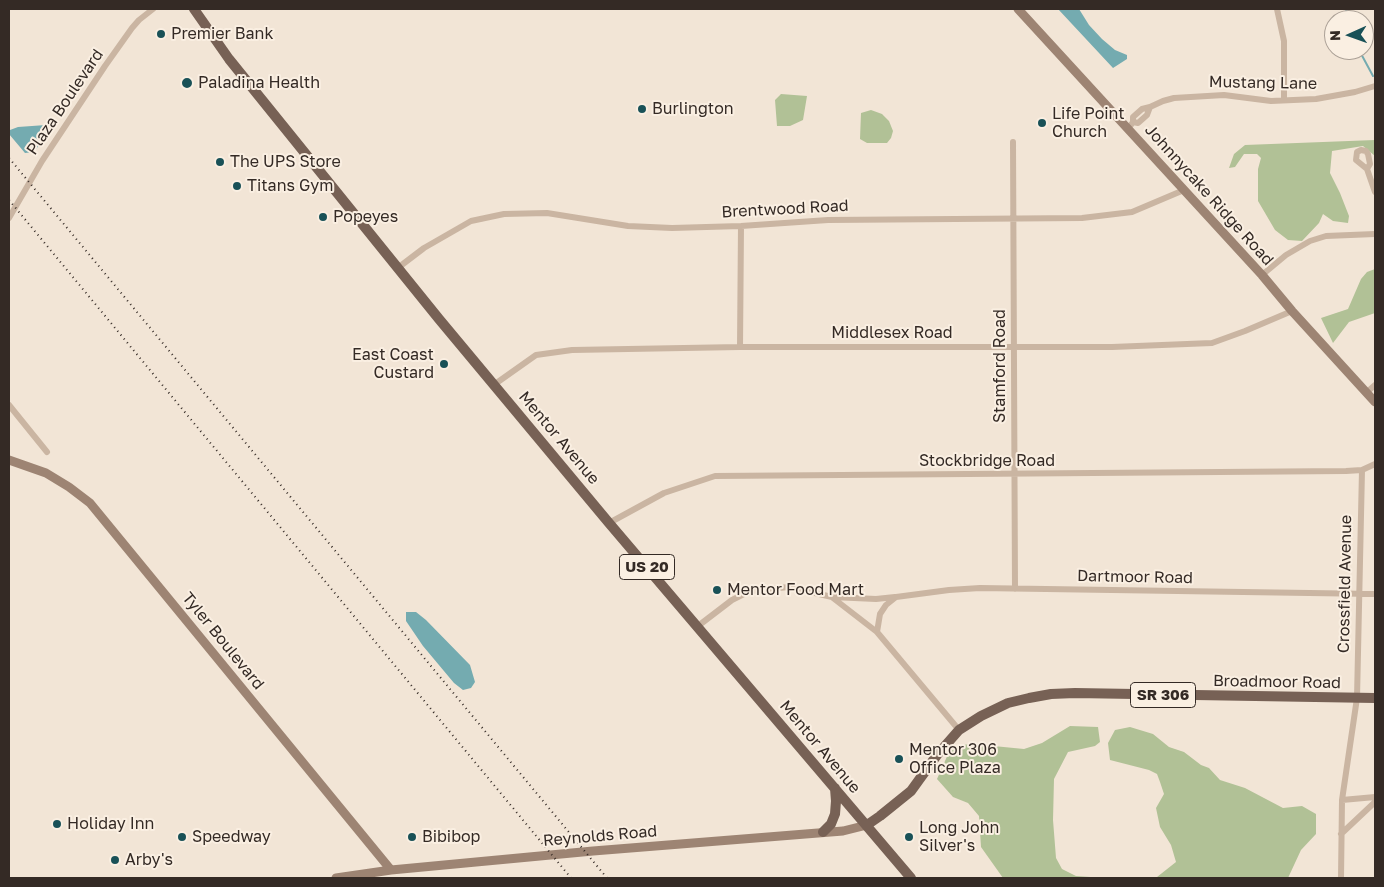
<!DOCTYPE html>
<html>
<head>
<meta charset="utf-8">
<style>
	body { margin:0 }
	#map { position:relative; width:1384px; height:887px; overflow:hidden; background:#f2e5d6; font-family:"Golos Text",sans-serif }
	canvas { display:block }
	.frame { position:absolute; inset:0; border:10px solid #342a25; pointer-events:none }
	.north { position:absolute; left:1324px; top:10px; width:50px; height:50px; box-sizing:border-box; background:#faefe2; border:1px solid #aba096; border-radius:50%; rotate:268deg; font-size:14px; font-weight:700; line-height:20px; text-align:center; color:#342a25 }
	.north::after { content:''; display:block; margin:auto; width:18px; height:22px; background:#195157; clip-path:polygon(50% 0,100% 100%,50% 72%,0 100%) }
</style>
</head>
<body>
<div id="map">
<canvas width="1384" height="887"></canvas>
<div class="frame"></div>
<div class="north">N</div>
</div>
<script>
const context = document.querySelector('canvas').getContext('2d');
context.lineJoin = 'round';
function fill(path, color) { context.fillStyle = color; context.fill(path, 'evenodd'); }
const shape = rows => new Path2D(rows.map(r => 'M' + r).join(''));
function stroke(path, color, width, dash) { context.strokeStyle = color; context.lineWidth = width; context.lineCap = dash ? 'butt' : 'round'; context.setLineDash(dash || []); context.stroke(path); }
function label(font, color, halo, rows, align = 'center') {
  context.font = font + ' "Golos Text",sans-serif'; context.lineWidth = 4; context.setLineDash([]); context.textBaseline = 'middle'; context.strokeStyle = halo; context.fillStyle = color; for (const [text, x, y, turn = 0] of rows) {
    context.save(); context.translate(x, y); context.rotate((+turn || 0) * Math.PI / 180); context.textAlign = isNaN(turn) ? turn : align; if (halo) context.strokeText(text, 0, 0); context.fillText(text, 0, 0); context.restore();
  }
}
fill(shape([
	[781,94,807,96,803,120,790,126,777,126,775,100],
	[871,110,882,114,889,121,893,131,891,138,887,143,867,143,860,139,861,113],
	[1375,140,1375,156,1363,146,1332,151,1330,173,1340,193,1349,216,1348,223,1333,221,1323,214,1319,223,1302,241,1288,240,1275,230,1258,201,1258,169,1261,158,1257,154,1244,154,1235,167,1229,168,1234,154,1245,145],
	[1375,269,1375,313,1349,322,1333,343,1321,318,1348,309,1361,279,1367,272],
	[1070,726,1098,727,1100,742,1095,746,1068,752,1054,779,1053,820,1056,858,1062,869,1076,876,1105,878,1003,878,981,847,979,816,968,803,953,797,937,779,949,752,961,745,973,744,1024,749,1042,743],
	[1130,727,1153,734,1169,747,1184,752,1201,765,1209,768,1220,780,1245,788,1283,808,1302,806,1316,814,1316,834,1301,850,1288,878,1154,878,1157,877,1176,862,1171,845,1160,827,1156,808,1164,794,1160,782,1157,774,1149,770,1110,760,1108,743,1115,730]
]), '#b1c196');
fill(shape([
	[1058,9,1079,9,1089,25,1102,39,1115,50,1127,55,1127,59,1113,68],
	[46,125,48,126,48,129,45,137,34,152,25,153,9,134,10,130,18,127],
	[406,612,416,612,426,620,470,665,475,682,471,688,463,690,454,683,423,646,406,621]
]), '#74abb0');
stroke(shape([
	[1346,9,1349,20],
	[1359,50,1373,76]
]), '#74abb0', 2);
stroke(shape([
	[1277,9,1284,41,1284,100],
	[1133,122,1138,123,1147,115,1150,107],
	[1128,129,1133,122,1133,117,1142,109,1150,107,1163,101,1174,98,1224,95,1271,101,1316,99,1355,92,1375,86],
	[1013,142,1015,589],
	[1367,169,1370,164,1368,154,1366,151,1361,150,1357,152,1356,160,1367,169,1375,192],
	[9,218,42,161,105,66,132,28,139,20,153,9],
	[399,267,424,248,471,221,504,214,547,213,628,226,672,228,741,226,828,220,1082,218,1132,212,1184,190],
	[1262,275,1286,255,1310,241,1326,236,1375,234],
	[740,347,741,226],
	[495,384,536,355,572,350,740,347,1112,347,1212,343,1245,331,1292,311],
	[1366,393,1375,385],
	[9,405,47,452],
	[609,523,664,493,715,476,1346,471,1362,470,1375,464],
	[833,598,877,632,959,730],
	[698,626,732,600,746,593,757,590,789,587,832,597,876,599,895,597],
	[877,632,880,614,886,605,896,597,949,590,980,588,1375,594],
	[1342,800,1375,797],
	[1341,834,1375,802],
	[1341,878,1342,800,1357,698,1362,470]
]), '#cab5a2', 6);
stroke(shape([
	[1018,9,1262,275,1292,311,1375,402],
	[9,460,46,473,69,487,90,503,391,870],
	[336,878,391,870,593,851,843,831,867,825]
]), '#9d8473', 9);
stroke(shape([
	[194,9,229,59,439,319,609,523,911,878],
	[867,825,880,816,911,791,937,755,959,730,981,716,1008,703,1029,698,1051,694,1075,693,1375,698],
	[823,832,831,824,835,814,836,801,835,788]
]), '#776155', 10);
stroke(shape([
	[9,158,607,878],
	[9,200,571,878]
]), '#342a25', 2, [1, 4]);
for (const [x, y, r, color] of [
	[161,34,5,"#195157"],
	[187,83,6,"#195157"],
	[642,109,5,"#195157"],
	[1042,123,5,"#195157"],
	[220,162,5,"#195157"],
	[237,186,5,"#195157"],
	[323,217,5,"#195157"],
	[444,364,5,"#195157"],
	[717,590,5,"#195157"],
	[899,759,5,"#195157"],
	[57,824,5,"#195157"],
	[182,837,5,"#195157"],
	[412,837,5,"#195157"],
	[909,837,5,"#195157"],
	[115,860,5,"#195157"]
]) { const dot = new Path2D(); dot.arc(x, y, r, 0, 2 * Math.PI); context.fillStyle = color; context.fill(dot); stroke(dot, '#faefe2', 2); }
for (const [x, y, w] of [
	[647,567,55],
	[1163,695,65]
]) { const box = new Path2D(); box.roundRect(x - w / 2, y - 12.5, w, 25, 4); context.fillStyle = '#faefe2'; context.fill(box); stroke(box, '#342a25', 1); }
label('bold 15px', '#342a25', null, [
	["US 20",647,567],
	["SR 306",1163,695]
]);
label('16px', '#342a25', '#faefe2', [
	["Premier Bank",171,34],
	["Paladina Health",198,83],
	["Burlington",652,109],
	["Life Point",1052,114],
	["Church",1052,132],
	["The UPS Store",230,162],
	["Titans Gym",247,186],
	["Popeyes",333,217],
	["East Coast",434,355,"right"],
	["Custard",434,373,"right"],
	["Mentor Food Mart",727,590],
	["Mentor 306",909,750],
	["Office Plaza",909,768],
	["Holiday Inn",67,824],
	["Long John",919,828],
	["Silver's",919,846],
	["Speedway",192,837],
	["Bibibop",422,837],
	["Arby's",125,860]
], 'left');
label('16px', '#342a25', '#faefe2', [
	["Mustang Lane",1263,83,1],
	["Plaza Boulevard",65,102,-56],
	["Johnnycake Ridge Road",1209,195,48],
	["Brentwood Road",785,209,-3],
	["Middlesex Road",892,333],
	["Stamford Road",1000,366,-90],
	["Mentor Avenue",559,438,50],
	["Stockbridge Road",987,461],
	["Dartmoor Road",1135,577,1],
	["Crossfield Avenue",1345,584,-89],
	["Tyler Boulevard",223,641,51],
	["Broadmoor Road",1277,682,1],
	["Mentor Avenue",820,747,50],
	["Reynolds Road",600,836,-5]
]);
</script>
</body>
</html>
